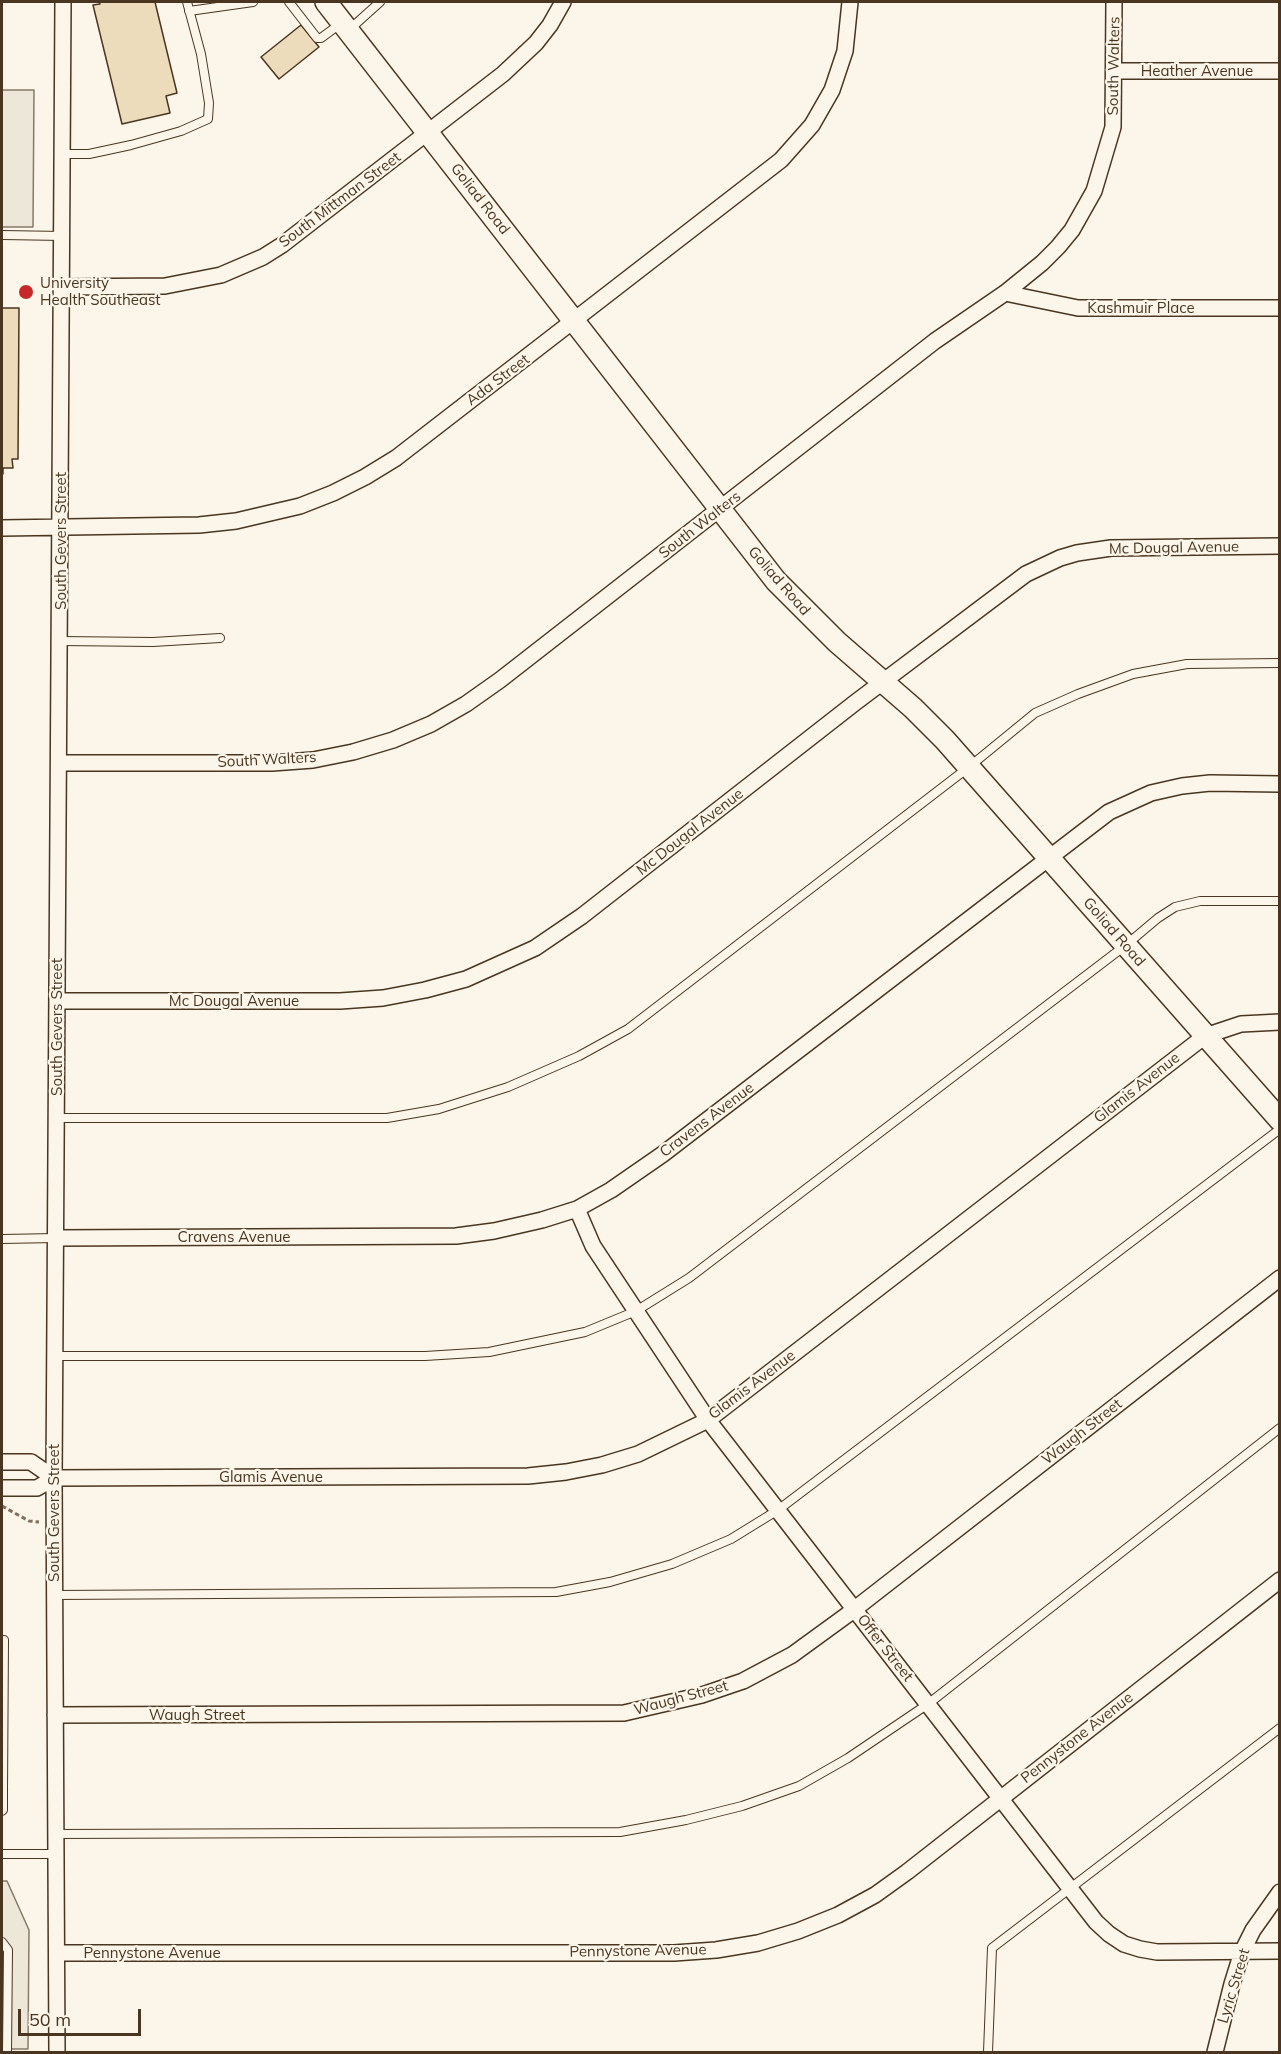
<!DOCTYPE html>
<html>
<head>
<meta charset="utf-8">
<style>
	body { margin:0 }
	#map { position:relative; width:1281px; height:2054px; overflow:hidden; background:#fbf6e9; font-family:Mulish,sans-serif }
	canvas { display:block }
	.frame { position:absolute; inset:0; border:3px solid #4a3520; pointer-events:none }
	.scale { position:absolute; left:18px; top:2009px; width:123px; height:27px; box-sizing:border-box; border:3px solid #4a3520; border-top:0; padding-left:8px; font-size:18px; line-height:21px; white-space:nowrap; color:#4a3520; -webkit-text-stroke:4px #fbf6e9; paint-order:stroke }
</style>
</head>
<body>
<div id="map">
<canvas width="1281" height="2054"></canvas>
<div class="frame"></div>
<div class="scale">50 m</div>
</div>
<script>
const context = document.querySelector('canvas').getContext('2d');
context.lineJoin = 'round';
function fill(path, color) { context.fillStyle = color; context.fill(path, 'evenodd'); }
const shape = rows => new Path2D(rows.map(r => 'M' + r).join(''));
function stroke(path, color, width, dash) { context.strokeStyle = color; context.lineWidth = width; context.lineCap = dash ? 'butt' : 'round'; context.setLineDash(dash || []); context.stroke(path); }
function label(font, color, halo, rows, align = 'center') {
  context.font = font + ' Mulish,sans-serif'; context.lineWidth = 4.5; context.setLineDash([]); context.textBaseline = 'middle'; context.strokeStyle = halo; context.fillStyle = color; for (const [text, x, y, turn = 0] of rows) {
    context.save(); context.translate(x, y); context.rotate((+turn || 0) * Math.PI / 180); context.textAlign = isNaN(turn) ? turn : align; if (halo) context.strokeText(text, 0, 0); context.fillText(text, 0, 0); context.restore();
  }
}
const parking = shape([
	[2,90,34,90,33,227,2,227,2,90],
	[2,1881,7,1881,29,1930,28,2049,2,2049,2,1881]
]);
fill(parking, '#ede7d9');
stroke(parking, '#887966', 1.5);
const building = shape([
	[99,2,155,2,177,93,166,96,170,113,122,124,93,5,100,4,99,2],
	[301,25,319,47,279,79,261,57,301,25],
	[2,308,19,308,18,459,12,459,13,468,3,468,3,474,2,474,2,308]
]);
fill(building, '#ecdcbc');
stroke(building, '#4a3520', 1.5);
const lane = shape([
	[289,2,317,38,321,38,340,24],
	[189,11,253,2],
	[350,29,380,2],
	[63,154,89,154,131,145,181,131,208,119,209,103,201,54,187,2],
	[2,235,63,236],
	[60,641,153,642,220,638],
	[56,1118,387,1118,439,1109,508,1087,579,1056,628,1029,969,767,1035,713,1078,694,1133,674,1187,664,1280,663],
	[2,1239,56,1238],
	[55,1356,425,1356,489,1352,585,1332,636,1311,689,1278,1126,945,1158,918,1175,907,1200,901,1280,901],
	[54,1595,556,1592,610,1582,672,1564,731,1539,778,1510,1280,1129],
	[2,1640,4,1640,3,1791,2,1791],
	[2,1811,3,1810,3,1791],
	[56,1834,620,1832,686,1820,742,1806,799,1786,848,1758,928,1704,1280,1428],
	[2,1854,56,1854],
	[2,1942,8,1950,7,2052],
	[988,2052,992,1948,1280,1728]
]);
const street = shape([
	[1114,71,1280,71],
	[62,287,165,286,221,275,263,257,282,245,503,74,536,43,550,25,563,2],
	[1005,293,1078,308,1280,308],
	[2,528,199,525,236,521,300,506,333,493,365,477,396,458,781,160,812,125,832,90,845,51,850,2],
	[59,763,272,763,313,760,353,752,393,740,431,724,466,704,500,680,935,341,1005,293,1042,263,1058,247,1072,230,1094,191,1113,127,1114,2],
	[57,1001,340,1001,383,998,425,990,466,979,535,948,582,916,856,702,1026,574,1060,558,1077,553,1111,548,1280,546],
	[577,1209,593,1246,708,1420,1096,1922,1109,1934,1124,1944,1140,1949,1157,1952,1280,1951],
	[56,1238,456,1236,494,1231,542,1220,577,1209,611,1190,663,1154,1109,812,1151,793,1182,786,1210,783,1280,784],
	[2,1462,31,1462,54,1478],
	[2,1488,37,1488,54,1478,528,1476,566,1472,602,1465,638,1454,708,1420,1205,1036,1241,1024,1280,1022],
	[55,1715,624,1713,702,1695,743,1681,792,1655,847,1615,1280,1278],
	[57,1953,674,1953,716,1950,758,1943,798,1931,838,1915,875,1895,907,1872,1280,1580],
	[57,2052,54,1478,63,2],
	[1215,2052,1232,1984,1242,1952,1253,1930,1280,1892]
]);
const secondary = shape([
	[326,2,776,581,837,642,913,708,945,740,1280,1120]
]);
stroke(lane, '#4a3520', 10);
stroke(street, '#4a3520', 18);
stroke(secondary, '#4a3520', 24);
stroke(shape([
	[2,1506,29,1521,39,1522]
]), '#7f6f5c', 3, [4.5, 3]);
stroke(lane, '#fbf6e9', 8);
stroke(street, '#fbf6e9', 15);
stroke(secondary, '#fbf6e9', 21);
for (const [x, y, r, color] of [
	[26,292,8,"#c62828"]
]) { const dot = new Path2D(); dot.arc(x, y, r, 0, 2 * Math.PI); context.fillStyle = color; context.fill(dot); stroke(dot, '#fbf6e9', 2); }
label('15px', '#4a3520', '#fbf6e9', [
	["South Walters",1114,66,-89],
	["Heather Avenue",1197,71],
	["Goliad Road",480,199,52],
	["South Mittman Street",340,200,-37],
	["Kashmuir Place",1141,308],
	["Ada Street",498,380,-37],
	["South Walters",700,525,-38],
	["South Gevers Street",61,541,-90],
	["Mc Dougal Avenue",1174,548,-1],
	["Goliad Road",779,581,49],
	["South Walters",267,760,-3],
	["Mc Dougal Avenue",690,832,-38],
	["Goliad Road",1114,932,49],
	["Mc Dougal Avenue",234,1001],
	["South Gevers Street",57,1027,-90],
	["Glamis Avenue",1137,1088,-38],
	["Cravens Avenue",707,1120,-37],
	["Cravens Avenue",234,1237],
	["Glamis Avenue",752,1385,-37],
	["Waugh Street",1082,1432,-38],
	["Glamis Avenue",271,1477],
	["South Gevers Street",54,1513,-90],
	["Offer Street",885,1648,52],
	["Waugh Street",681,1698,-15],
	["Waugh Street",197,1715],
	["Pennystone Avenue",1077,1738,-38],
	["Pennystone Avenue",638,1951,-1],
	["Pennystone Avenue",152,1953],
	["Lyric Street",1234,1986,-73]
]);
label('15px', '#4a3520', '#fbf6e9', [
	["University",40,283],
	["Health Southeast",40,300]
], 'left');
</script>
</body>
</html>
